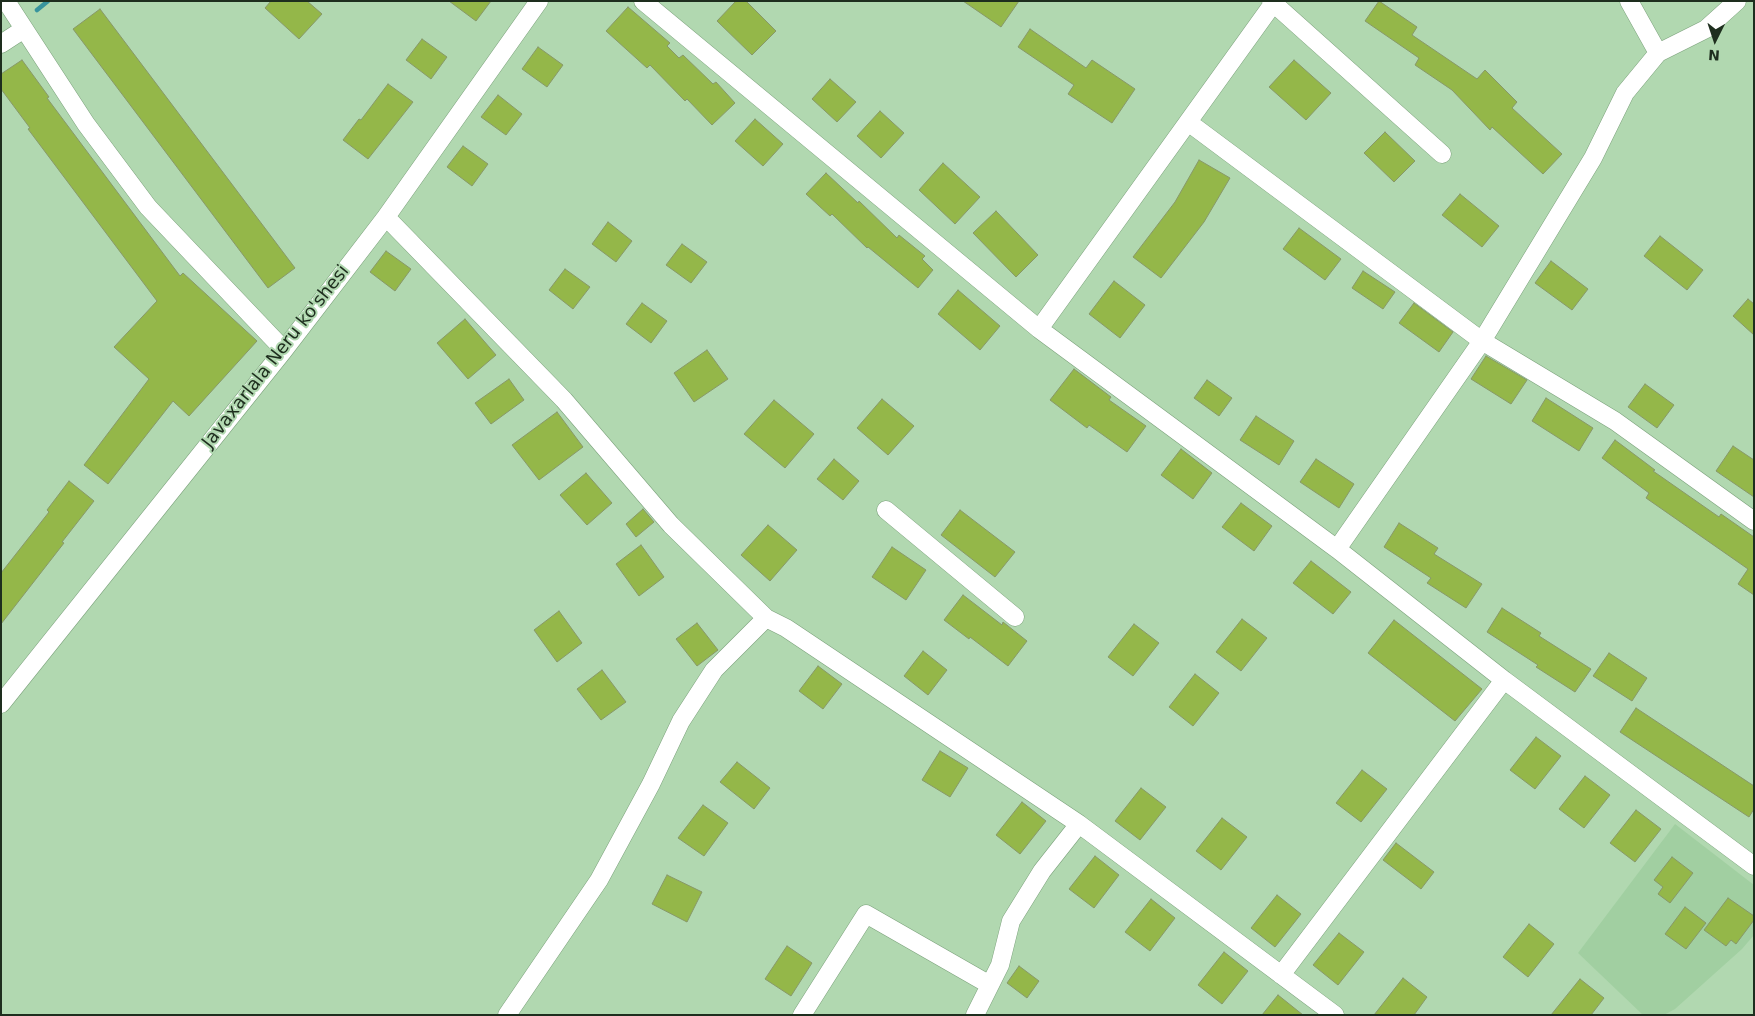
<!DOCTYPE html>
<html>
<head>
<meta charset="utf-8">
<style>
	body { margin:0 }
	#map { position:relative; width:1755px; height:1016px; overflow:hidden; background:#b1d8b0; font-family:"DejaVu Sans",sans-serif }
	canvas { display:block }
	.frame { position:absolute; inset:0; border:2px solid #1e2e1e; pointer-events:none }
	.north { position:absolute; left:1690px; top:15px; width:50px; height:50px; -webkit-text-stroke:4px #b1d8b0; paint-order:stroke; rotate:184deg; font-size:14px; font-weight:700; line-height:20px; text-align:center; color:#1e2e1e }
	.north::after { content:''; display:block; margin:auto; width:18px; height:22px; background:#1e2e1e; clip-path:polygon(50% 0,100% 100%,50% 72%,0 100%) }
</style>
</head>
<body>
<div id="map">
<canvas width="1755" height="1016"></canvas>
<div class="frame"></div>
<div class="north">N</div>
</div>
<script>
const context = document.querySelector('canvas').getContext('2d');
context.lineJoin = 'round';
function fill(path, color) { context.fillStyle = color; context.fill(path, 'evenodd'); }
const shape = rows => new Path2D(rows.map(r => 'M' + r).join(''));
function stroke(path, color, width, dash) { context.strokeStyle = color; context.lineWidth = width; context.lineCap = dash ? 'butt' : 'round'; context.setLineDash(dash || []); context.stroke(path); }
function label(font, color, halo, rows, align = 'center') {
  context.font = font + ' "DejaVu Sans",sans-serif'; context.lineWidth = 4; context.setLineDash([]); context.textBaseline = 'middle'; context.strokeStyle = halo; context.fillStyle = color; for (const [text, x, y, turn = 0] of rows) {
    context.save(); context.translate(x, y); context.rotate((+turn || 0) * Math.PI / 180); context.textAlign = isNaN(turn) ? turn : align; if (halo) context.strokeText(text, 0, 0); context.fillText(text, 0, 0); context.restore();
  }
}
fill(shape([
	[1675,824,1754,885,1754,935,1742,949,1675,1009,1664,1015,1643,1015,1578,953]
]), '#a1cfa1');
stroke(shape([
	[37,10,48,1]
]), '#38949d', 4.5);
const building = shape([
	[271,1,307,1,322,14,299,39,265,8,271,1],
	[449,1,491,1,476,21,449,1],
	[736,1,746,1,776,31,752,55,717,21,736,1],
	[963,1,1019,1,1001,27,963,1],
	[1379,1,1417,27,1412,35,1477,79,1485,70,1517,102,1512,108,1562,154,1543,174,1492,127,1490,130,1452,90,1415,65,1419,58,1365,21,1379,1],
	[628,7,670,43,667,46,679,58,683,55,713,84,716,82,735,103,712,125,687,99,685,101,650,65,647,68,606,31,628,7],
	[100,9,295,268,268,288,73,29,100,9],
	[1030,29,1086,68,1092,60,1135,89,1112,123,1068,94,1074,85,1018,47,1030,29],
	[422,39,447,57,431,79,406,60,422,39],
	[538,47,563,65,547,87,522,69,538,47],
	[22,60,49,97,47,98,180,276,183,273,257,341,189,416,173,401,108,484,84,465,149,379,114,347,157,301,28,129,30,128,1,89,1,74,22,60],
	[1294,60,1331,93,1306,120,1269,87,1294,60],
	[830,79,856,102,837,122,812,99,830,79],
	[388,84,413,102,368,159,343,140,359,119,361,120,388,84],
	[498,95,522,114,506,135,481,117,498,95],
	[880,111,904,133,881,158,857,136,880,111],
	[755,119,783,144,763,166,735,141,755,119],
	[1385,132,1415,161,1394,182,1364,153,1385,132],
	[463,146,488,164,472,186,447,167,463,146],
	[1199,160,1230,178,1204,222,1161,278,1133,257,1175,202,1199,160],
	[943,163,980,197,955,224,919,190,943,163],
	[826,173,858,203,859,201,897,238,899,235,925,256,922,259,933,270,918,288,868,247,867,248,832,214,830,216,806,194,826,173],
	[1460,194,1499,226,1482,247,1442,215,1460,194],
	[996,211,1038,255,1016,277,973,233,996,211],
	[608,222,632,241,616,262,592,244,608,222],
	[1299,228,1341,259,1325,280,1283,249,1299,228],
	[1660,236,1703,270,1687,290,1644,256,1660,236],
	[682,244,707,262,691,283,666,265,682,244],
	[386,251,411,269,395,291,370,272,386,251],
	[1551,261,1588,289,1572,310,1535,283,1551,261],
	[565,269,590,287,573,309,549,290,565,269],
	[1363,271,1395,292,1383,309,1352,288,1363,271],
	[1114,281,1145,305,1120,338,1089,314,1114,281],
	[958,290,1000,326,980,350,938,314,958,290],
	[1748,299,1754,304,1754,335,1733,316,1748,299],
	[642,303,667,321,651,343,626,324,642,303],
	[1414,303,1453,332,1439,352,1399,323,1414,303],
	[465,319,496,355,468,379,437,343,465,319],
	[707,350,728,379,694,402,674,373,707,350],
	[1486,356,1527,380,1511,404,1471,379,1486,356],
	[1074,369,1111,397,1109,400,1146,426,1127,452,1089,425,1087,428,1050,400,1074,369],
	[509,379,524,400,491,424,475,403,509,379],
	[1207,380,1232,398,1219,416,1194,398,1207,380],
	[1645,384,1674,405,1657,428,1628,407,1645,384],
	[1546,398,1593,428,1579,451,1532,421,1546,398],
	[882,399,914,426,888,455,857,428,882,399],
	[774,400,814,434,785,468,744,434,774,400],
	[557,412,583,447,539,480,512,445,557,412],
	[1256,416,1294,441,1279,465,1240,440,1256,416],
	[1615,440,1655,470,1653,471,1719,517,1721,514,1754,537,1754,595,1738,584,1748,569,1646,498,1649,493,1602,458,1615,440],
	[1733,446,1754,460,1754,497,1716,471,1733,446],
	[1181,449,1212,473,1193,499,1161,475,1181,449],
	[834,459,859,481,843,500,817,479,834,459],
	[1316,459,1354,484,1339,508,1300,482,1316,459],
	[586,473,612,503,587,525,560,495,586,473],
	[69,481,94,501,62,542,64,543,1,624,1,573,49,512,47,510,69,481],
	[1241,503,1272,526,1254,551,1222,527,1241,503],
	[643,509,654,522,636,537,626,524,643,509],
	[960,510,1015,552,995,577,941,535,960,510],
	[1399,523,1438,548,1434,554,1482,584,1466,608,1427,583,1431,578,1384,547,1399,523],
	[768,525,797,550,770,581,741,555,768,525],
	[641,545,664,577,639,596,616,564,641,545],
	[892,547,926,570,906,600,872,577,892,547],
	[1311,561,1351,592,1333,614,1293,583,1311,561],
	[963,595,1002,625,1003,622,1027,641,1008,666,970,637,969,639,944,620,963,595],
	[1502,608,1541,633,1539,636,1591,669,1575,692,1536,667,1538,665,1487,632,1502,608],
	[559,611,582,643,557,662,534,630,559,611],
	[1242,619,1267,638,1241,671,1216,652,1242,619],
	[1394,620,1482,689,1455,721,1368,653,1394,620],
	[697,623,718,650,697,666,676,639,697,623],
	[1134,624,1159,643,1133,676,1108,657,1134,624],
	[923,651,947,670,928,695,904,676,923,651],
	[1609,653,1647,678,1632,701,1593,676,1609,653],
	[818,666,842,684,823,709,799,691,818,666],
	[602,670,626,702,601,720,577,689,602,670],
	[1195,674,1219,693,1193,726,1169,707,1195,674],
	[1636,708,1754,786,1754,809,1749,817,1620,732,1636,708],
	[1536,737,1561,756,1535,789,1510,770,1536,737],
	[940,751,968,768,950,797,922,780,940,751],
	[737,762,770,788,754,809,720,782,737,762],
	[1362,770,1387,789,1361,822,1336,803,1362,770],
	[1585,776,1610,795,1584,828,1559,809,1585,776],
	[1141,788,1166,807,1140,840,1115,821,1141,788],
	[1022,802,1046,821,1020,854,996,835,1022,802],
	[703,805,728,823,704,856,678,838,703,805],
	[1636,810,1661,829,1635,862,1610,843,1636,810],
	[1222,818,1247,837,1221,870,1196,851,1222,818],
	[1396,843,1434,872,1421,889,1383,860,1396,843],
	[1095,856,1119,875,1094,908,1069,889,1095,856],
	[1672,857,1693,873,1670,903,1658,894,1663,887,1654,880,1672,857],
	[667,875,702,892,687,922,652,904,667,875],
	[1277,895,1301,914,1275,947,1251,928,1277,895],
	[1728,898,1754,916,1754,920,1736,944,1731,940,1726,946,1704,930,1728,898],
	[1151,899,1175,918,1150,951,1125,932,1151,899],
	[1685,907,1706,923,1686,949,1665,934,1685,907],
	[1529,924,1554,944,1528,977,1503,957,1529,924],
	[1339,933,1364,952,1338,985,1313,965,1339,933],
	[787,946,812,963,791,996,765,979,787,946],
	[1224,952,1248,971,1222,1004,1198,985,1224,952],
	[1019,966,1039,981,1027,998,1007,983,1019,966],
	[1403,978,1427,997,1414,1015,1374,1015,1403,978],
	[1580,979,1604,998,1591,1015,1551,1015,1580,979],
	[1278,995,1303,1015,1262,1015,1278,995]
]);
fill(building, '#94b749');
stroke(building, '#879869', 1);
const minor = shape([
	[6,1,86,124,148,207,284,350],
	[643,1,1039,329,1337,549,1504,680,1754,866],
	[1271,1,1442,154],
	[1629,1,1658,53],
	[1,44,24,29],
	[1188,122,1482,341,1615,421,1754,521],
	[386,217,564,400,671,525,766,618,786,628,1079,824,1335,1015],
	[1039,329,1275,1],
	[886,510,1015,617],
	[1337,549,1482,341,1593,158,1625,93,1658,53,1706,29,1737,1],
	[1,704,284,350,386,217,539,1],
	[1281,975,1504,680],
	[507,1015,599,880,651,784,681,721,714,670,766,618],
	[802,1015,866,914,990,985],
	[975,1015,1000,965,1011,921,1042,871,1079,824]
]);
stroke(minor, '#7ba17b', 19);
stroke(minor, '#fff', 18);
label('18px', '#1e2e1e', '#b1d8b0', [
	["Javaxarlala Neru ko'shesi",276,357,-52]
]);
</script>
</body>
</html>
